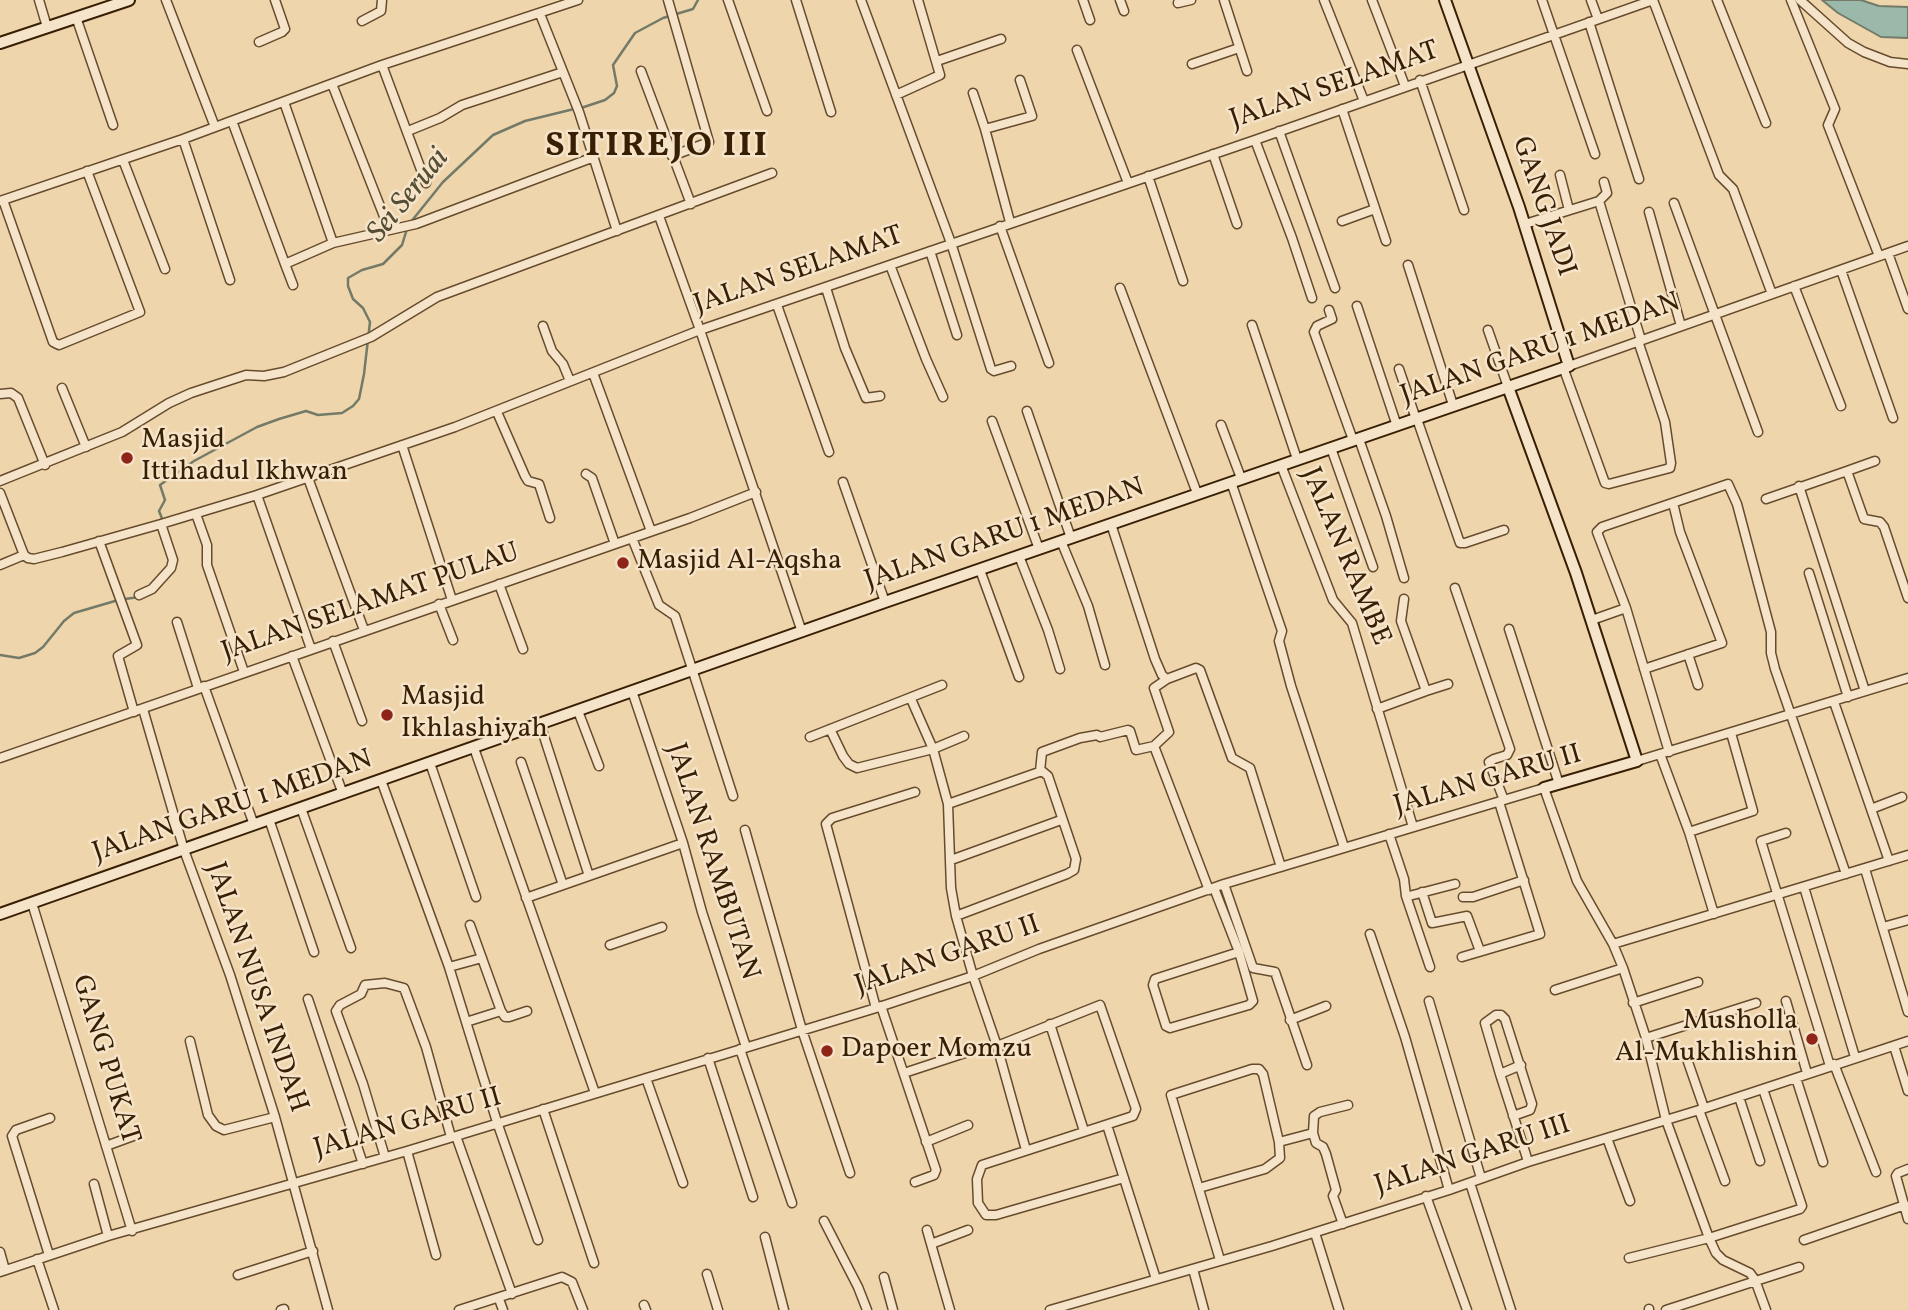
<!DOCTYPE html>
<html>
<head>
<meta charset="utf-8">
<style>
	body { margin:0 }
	canvas { display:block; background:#efd5ac }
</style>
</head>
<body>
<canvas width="1908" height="1310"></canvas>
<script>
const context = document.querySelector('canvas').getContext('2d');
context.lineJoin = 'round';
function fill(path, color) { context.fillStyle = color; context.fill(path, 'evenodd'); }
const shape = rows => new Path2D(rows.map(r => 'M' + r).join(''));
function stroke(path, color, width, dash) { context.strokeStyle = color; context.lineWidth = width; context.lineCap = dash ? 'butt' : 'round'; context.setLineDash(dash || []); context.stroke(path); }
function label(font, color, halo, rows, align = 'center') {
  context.font = font + ' Vollkorn,serif'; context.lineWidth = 5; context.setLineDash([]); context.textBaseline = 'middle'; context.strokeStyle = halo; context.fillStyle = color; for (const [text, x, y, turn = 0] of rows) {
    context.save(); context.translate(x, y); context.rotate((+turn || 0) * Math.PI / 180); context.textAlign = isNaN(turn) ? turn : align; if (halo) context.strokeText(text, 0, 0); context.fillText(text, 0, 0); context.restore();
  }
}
const water = shape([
	[1822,0,1861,0,1879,6,1908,7,1908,38,1881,37,1838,13,1822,0]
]);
fill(water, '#9ab9ab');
stroke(water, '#737b68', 2);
stroke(shape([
	[581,108,605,100,614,93,617,86,613,65,635,33,663,18,693,9,698,0],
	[410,223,443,182,493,135,525,121,574,109],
	[163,521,159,511,165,500,160,485,194,461,257,427,279,419,306,411,318,415,342,413,353,406,359,399,364,374,370,322,363,308,353,299,348,286,348,278,362,270,383,264,402,245,407,229],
	[125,599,139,597],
	[0,655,19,658,35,653,43,647,64,621,74,613,115,601]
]), '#737b68', 2.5);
const street = shape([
	[39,0,47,27],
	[166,0,215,127],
	[668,0,709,142,672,156],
	[728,0,767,111],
	[796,0,831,112],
	[861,0,951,243,991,369,994,371,1011,366],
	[1083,0,1090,20],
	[1120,0,1124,11],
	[1224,0,1247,71],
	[1324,0,1364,101],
	[1372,0,1405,86],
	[1542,0,1595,154],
	[1591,0,1598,19],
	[1653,0,1719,175,1733,189,1772,294],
	[1717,0,1766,123],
	[1791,0,1835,109,1828,125,1879,256],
	[1800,0,1848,43,1864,52,1890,62,1908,64],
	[1178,3,1191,0],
	[540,14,579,112,617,231],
	[76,17,113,125],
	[362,21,381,11,382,0],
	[1589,22,1639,179],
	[259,42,282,32,285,29,275,0],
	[1077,50,1128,183],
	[937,61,1001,39],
	[1192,64,1239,48],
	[382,65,426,183],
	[641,71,691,204],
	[1420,80,1464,210],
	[332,84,389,229],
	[973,93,985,129],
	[896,95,940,75,918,0],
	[284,102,333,243],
	[1342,109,1386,241],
	[232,121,285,264,333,243,416,224,594,157],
	[408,131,440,118,462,105,563,72],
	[1279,131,1335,288],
	[183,139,230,280],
	[1255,140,1292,238,1312,298],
	[1213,154,1237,224],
	[123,160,165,269],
	[1560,175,1569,210],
	[1148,176,1183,281],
	[3,200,53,342,59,345,140,312,87,171],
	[0,201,183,139,382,65,578,0],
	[1599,201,1641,340],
	[1674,203,1758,432],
	[1649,212,1681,326],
	[659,216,700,330,802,632],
	[1342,221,1375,209],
	[1010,222,985,129,1032,116,1020,80],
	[1525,224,1599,201,1607,193,1604,182],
	[1000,226,1049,363],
	[930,251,957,335],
	[1888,253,1908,309],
	[285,264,293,285],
	[890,265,926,359,943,397],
	[1408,265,1453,405],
	[1841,270,1893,418],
	[1794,286,1841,406],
	[826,288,845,348,866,398,880,396],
	[1120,288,1197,493],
	[777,305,829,452],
	[1357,306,1397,426],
	[1329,310,1332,319,1317,326,1314,332,1353,440],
	[1252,325,1297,459],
	[543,326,552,351,563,364,570,381],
	[1488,330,1508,387],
	[1569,366,1908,246],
	[1563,367,1605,483,1609,484,1670,468,1671,463,1665,422,1638,341],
	[1399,369,1416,419],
	[593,373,651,531],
	[62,388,86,447],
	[0,394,11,393,18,398,45,465],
	[1027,411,1071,538],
	[497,412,525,476,528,481,539,484,550,518],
	[1417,419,1460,543,1465,543,1504,530],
	[992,421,1039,549],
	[1221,425,1241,478],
	[1359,439,1386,516,1404,578],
	[402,445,452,600],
	[1331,448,1373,567],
	[1281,465,1333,600,1352,623,1413,827],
	[1847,471,1875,461],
	[586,474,592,478,615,544],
	[308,478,364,630],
	[0,481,122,432,169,403,191,393,246,375,264,376,284,372,371,337,437,297,772,173],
	[843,482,885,602],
	[1231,482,1282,631,1279,641,1291,686,1344,847],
	[1799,486,1865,691],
	[0,493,24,555,28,558,34,559,62,552,161,524,257,495,455,427,700,330,1255,140,1653,0],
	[257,495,311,649],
	[1766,499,1847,471,1864,519,1880,522,1884,527,1908,598],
	[196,514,207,545,207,565,244,672],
	[1111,524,1155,659,1162,675,1167,679],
	[632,538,659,605,675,616,733,796],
	[99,541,137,645,118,656,134,712],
	[1061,541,1088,606,1105,665],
	[1019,556,1048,630,1060,669],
	[0,565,24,555],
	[980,570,1019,677],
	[1809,573,1848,697],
	[499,584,523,649],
	[1455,588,1510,749,1507,755,1494,759,1489,762,1504,800],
	[139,595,152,589,171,568,173,560,161,524],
	[439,604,453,640],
	[1592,620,1626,608],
	[177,622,198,688],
	[1509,629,1559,784],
	[333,641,362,721],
	[1688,654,1698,685],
	[292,656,343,794],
	[1644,669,1722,643,1680,532,1673,503],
	[204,686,254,825],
	[632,691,683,843,702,912,746,1047],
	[1426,691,1448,684],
	[911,699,933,749,948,804,951,888,956,916,973,976,997,1046,1026,1150],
	[1834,702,1871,809],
	[143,709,184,850,230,975,275,1117,328,1310],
	[1377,709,1426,691,1401,621,1404,599],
	[578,711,599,766],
	[540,724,589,876],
	[830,729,843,756,849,764,857,768,933,749,964,736],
	[810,737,942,685],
	[1154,746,1209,890],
	[474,748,595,1093],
	[1669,752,1626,608,1597,532,1602,527,1728,484,1737,504,1771,632,1771,653,1775,669,1846,874],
	[1660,754,1689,832,1714,914],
	[0,758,690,518,756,492],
	[1637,761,1908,678],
	[521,762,563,885],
	[430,763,476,897],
	[1040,771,1042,752,1080,738,1097,735,1100,737,1128,730,1130,731,1136,750,1154,746,1169,732,1154,688,1167,679,1196,668,1200,670,1232,758,1250,768,1281,867],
	[381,780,449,967,497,1122,538,1240],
	[948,804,1042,771,1048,776,1076,859,1074,870,1067,874,956,916],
	[301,808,351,948],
	[269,819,314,952],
	[745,830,802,1030,850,1173],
	[1689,832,1753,811,1731,733],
	[1786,833,1761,841,1830,1066],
	[1389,834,1404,879,1406,896,1430,967],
	[951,860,1061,820],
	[1889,861,1871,809,1902,797],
	[1865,869,1908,1012],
	[1224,884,1253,968,1275,972,1307,1065],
	[1804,887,1855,1057],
	[1214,888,1239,952,1253,1001,1249,1005,1170,1028,1166,1026,1153,985,1155,979,1239,952],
	[1422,892,1432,923,1467,916,1480,951],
	[1409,896,1455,884],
	[1463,897,1473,897,1524,880],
	[526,898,683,843],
	[32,903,132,1231],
	[470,925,501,1011],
	[1883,927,1908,920],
	[1370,934,1405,1037,1449,1190],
	[1613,944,1908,855],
	[610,945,662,927],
	[1462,957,1540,934,1499,802],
	[449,967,482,958],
	[1555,990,1623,968],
	[308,999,363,1164],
	[1429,1001,1481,1178],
	[1786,1001,1807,1073],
	[1633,1003,1698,982],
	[881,1006,936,1170,934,1175,915,1182],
	[876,1008,826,824,832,818,915,792],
	[1290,1020,1326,1006],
	[466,1022,501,1011,505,1017,509,1017,527,1011],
	[1050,1024,1084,1131],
	[1646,1038,1756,1003],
	[190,1041,208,1115,216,1126,224,1130,275,1117],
	[997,1046,1100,1005,1136,1109,1133,1116,982,1165,977,1179,978,1203,986,1215,996,1215,1124,1178],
	[1894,1046,1908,1091],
	[740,1049,792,1203],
	[708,1058,753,1197],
	[1688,1062,1704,1108],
	[1834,1064,1876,1172],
	[904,1073,968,1052],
	[1500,1074,1521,1065],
	[646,1078,683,1183],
	[1796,1078,1823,1162],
	[1739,1097,1760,1161],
	[543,1109,594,1263],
	[1699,1110,1725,1181],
	[1513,1116,1530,1110,1532,1104,1505,1019,1501,1015,1496,1015,1485,1023,1500,1074,1526,1155,1528,1162],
	[1107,1125,1156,1279],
	[1313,1133,1316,1143,1323,1147,1326,1154,1336,1190,1333,1196,1343,1224],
	[456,1136,512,1294],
	[1607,1138,1630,1201],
	[926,1142,968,1125],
	[1279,1142,1313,1133,1314,1116,1320,1112,1348,1105],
	[106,1146,136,1135],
	[407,1151,436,1255],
	[385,1157,363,1084,336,1011,340,1005,361,994,365,985,385,983,404,988,426,1047,451,1137],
	[1908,1169,1898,1173,1896,1176,1908,1219],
	[1470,1183,1511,1310],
	[94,1184,108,1236],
	[1199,1188,1265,1169,1280,1158,1279,1142,1263,1074,1259,1069,1252,1069,1171,1095,1220,1260],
	[1426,1196,1467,1310],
	[824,1221,858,1287,867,1310],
	[927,1230,931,1244],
	[1315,1233,1339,1310],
	[765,1237,784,1310],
	[1804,1240,1905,1205],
	[0,1252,5,1270],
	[49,1255,12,1136,16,1130,50,1118],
	[1629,1258,1709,1238,1800,1209,1802,1206,1763,1089],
	[37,1259,54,1310],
	[1193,1269,1204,1310],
	[0,1272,108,1236,407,1151,876,1008,973,976,1039,949,1224,884,1544,788,1577,881,1613,944,1623,968,1646,1038,1666,1120,1709,1238,1716,1253,1723,1260,1750,1273,1755,1280,1766,1310],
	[707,1274,718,1310],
	[238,1275,313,1251],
	[884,1277,893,1310],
	[499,1299,503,1310],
	[644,1305,646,1310],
	[1649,1309,1649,1310],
	[281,1310,284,1309],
	[459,1310,562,1277,572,1282,583,1310],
	[950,1310,931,1244,968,1230],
	[1050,1310,1272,1246,1449,1190,1528,1162,1699,1110,1908,1041],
	[1666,1310,1799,1267]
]);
const secondary = shape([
	[0,43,129,0],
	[1508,387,1576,573,1637,761,1544,788],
	[0,914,885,602,1569,366,1519,207,1445,0]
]);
stroke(street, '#664c2d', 11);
stroke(secondary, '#381f03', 14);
stroke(street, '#f5e4c9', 8);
stroke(secondary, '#f5e4c9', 10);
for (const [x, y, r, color] of [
	[127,458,7,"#8f2418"],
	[623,563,7,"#8f2418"],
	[387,715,7,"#8f2418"],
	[1812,1039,7,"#8f2418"],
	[827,1051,7,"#8f2418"]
]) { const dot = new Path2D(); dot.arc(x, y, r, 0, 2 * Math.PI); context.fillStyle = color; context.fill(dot); stroke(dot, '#f5e4c9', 2.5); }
label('28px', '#381f03', '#f5e4c9', [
	["JALAN SELAMAT",1335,87,-19],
	["GANG JADI",1542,207,71],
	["JALAN SELAMAT",799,272,-19],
	["JALAN GARU 1 MEDAN",1541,351,-19],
	["JALAN GARU 1 MEDAN",1005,536,-19],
	["JALAN RAMBE",1344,557,67],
	["JALAN SELAMAT PULAU",371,604,-19],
	["JALAN GARU II",1488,782,-16],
	["JALAN GARU 1 MEDAN",233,808,-19],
	["JALAN RAMBUTAN",711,862,72],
	["JALAN GARU II",948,957,-19],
	["JALAN NUSA INDAH",255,988,71],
	["GANG PUKAT",104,1060,73],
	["JALAN GARU II",408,1125,-16],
	["JALAN GARU III",1473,1157,-18]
]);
label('28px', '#381f03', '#f5e4c9', [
	["Masjid",141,442],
	["Ittihadul Ikhwan",141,474],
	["Masjid Al-Aqsha",637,563],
	["Masjid",401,699],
	["Ikhlashiyah",401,731],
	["Musholla",1798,1023,"right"],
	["Al-Mukhlishin",1798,1055,"right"],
	["Dapoer Momzu",841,1051]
], 'left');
label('italic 30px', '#554d35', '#f5e4c9', [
	["Sei Seruai",410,197,-51]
]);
context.letterSpacing = '2px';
label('bold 35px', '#381f03', '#f5e4c9', [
	["SITIREJO III",657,149]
]);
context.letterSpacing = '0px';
</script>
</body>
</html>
